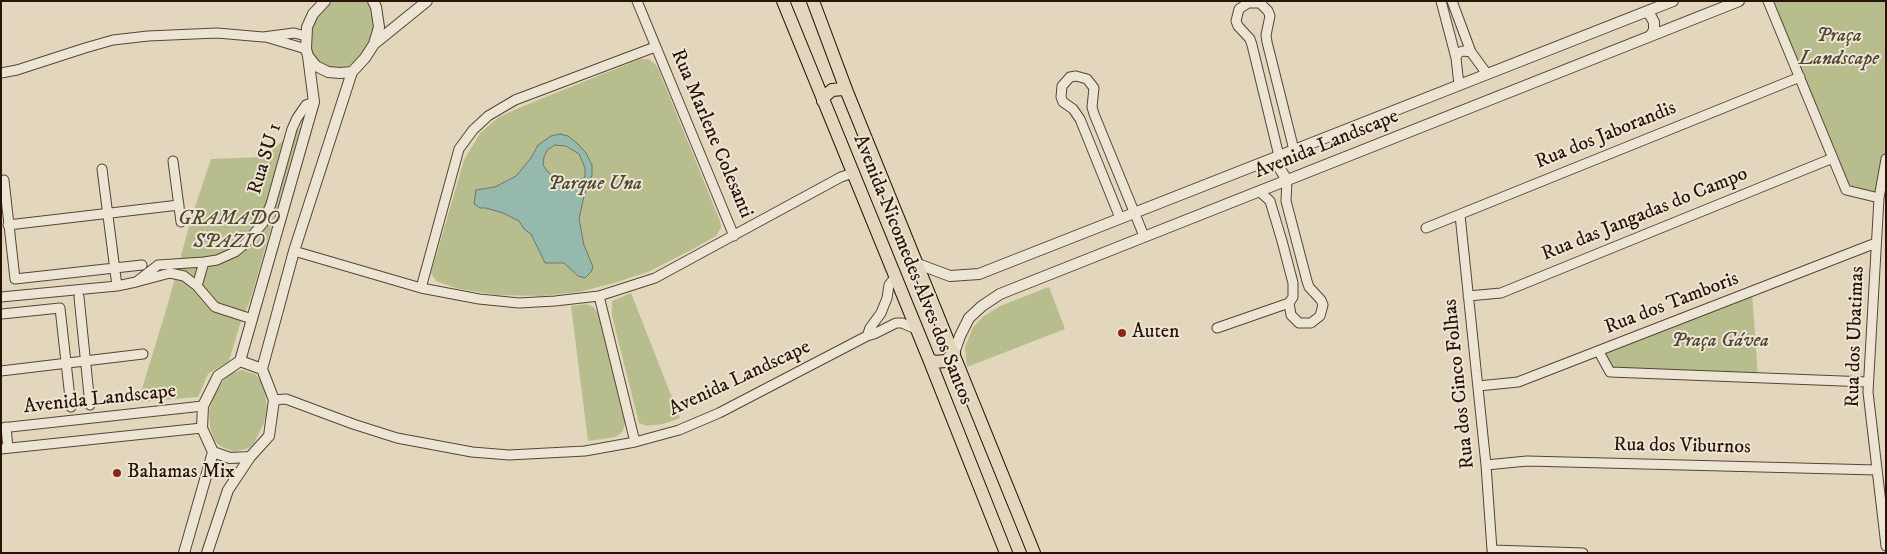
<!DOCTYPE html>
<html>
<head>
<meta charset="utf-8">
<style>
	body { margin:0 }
	#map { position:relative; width:1887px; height:554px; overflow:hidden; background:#e2d7bd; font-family:"IM FELL DW Pica",serif }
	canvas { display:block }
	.frame { position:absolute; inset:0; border:2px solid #271407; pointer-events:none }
</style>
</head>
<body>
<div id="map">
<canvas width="1887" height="554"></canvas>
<div class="frame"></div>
</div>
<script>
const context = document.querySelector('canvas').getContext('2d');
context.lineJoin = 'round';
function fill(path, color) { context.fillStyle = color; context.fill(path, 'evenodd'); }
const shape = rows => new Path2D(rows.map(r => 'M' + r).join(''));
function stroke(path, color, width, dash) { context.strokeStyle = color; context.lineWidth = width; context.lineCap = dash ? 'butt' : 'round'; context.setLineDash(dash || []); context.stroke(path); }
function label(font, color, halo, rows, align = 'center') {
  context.font = font + ' "IM FELL DW Pica",serif'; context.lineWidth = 4; context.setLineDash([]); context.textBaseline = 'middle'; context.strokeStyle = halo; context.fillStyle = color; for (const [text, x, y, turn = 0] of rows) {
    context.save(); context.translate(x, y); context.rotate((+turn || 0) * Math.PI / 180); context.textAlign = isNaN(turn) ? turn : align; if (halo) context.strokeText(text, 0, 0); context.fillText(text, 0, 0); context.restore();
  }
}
fill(shape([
	[334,1,367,1,372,8,373,15,374,27,369,42,361,56,352,64,340,69,329,67,320,62,313,54,310,42,312,29,317,16,326,6],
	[1768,1,1886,1,1886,159,1879,198,1846,190],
	[640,59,649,59,657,66,720,221,721,228,716,236,693,249,648,272,614,283,579,292,541,296,497,295,459,289,436,281,431,273,464,160,480,133,499,117,521,107],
	[300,128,250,301,240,324,229,361,208,374,198,397,138,402,169,300,191,219,211,159,262,157],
	[1049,287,1065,329,967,367,965,347,973,327,984,316,1000,306],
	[1752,292,1758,378,1610,372,1599,352],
	[631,293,680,418,663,424,646,426,639,423,612,316,612,301],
	[587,304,593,307,598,313,625,423,623,431,616,437,588,441,571,306],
	[242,370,255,374,260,380,265,393,267,408,264,423,254,443,249,448,234,452,220,446,215,441,210,428,209,411,214,394,224,380,229,374]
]), '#b8bd8e');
const water = shape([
	[560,134,568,136,578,144,586,153,592,165,592,175,584,196,579,219,584,245,593,267,591,272,585,278,578,276,564,263,545,263,531,234,524,229,519,221,503,213,486,208,480,208,474,204,476,190,495,187,516,176,531,158,538,145,551,136,560,134],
	[555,145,566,146,579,154,585,168,585,177,577,182,571,183,558,180,547,171,543,165,544,157,547,150,555,145]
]);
fill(water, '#95baad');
stroke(water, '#69786b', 1);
const minor = shape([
	[637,1,734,236],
	[1441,1,1456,58],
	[1452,1,1471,52],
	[1768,1,1846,190,1879,198],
	[266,37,306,49],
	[1,73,17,70,85,48,113,40,148,36,217,33,263,37,294,33,306,36],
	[1459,85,1456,58,1458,53,1463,51,1471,52,1487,74],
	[1279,156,1252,45,1250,39,1238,26,1236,21,1239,9,1248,3,1260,3,1268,11,1270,16,1266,35,1267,42,1294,150],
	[1886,159,1879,198,1868,392,1886,546],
	[173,161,181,222],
	[102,169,117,286],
	[4,180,15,279,142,265],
	[1259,191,1270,201,1282,241,1293,283,1293,297,1289,303,1291,315,1299,323,1311,323,1320,316,1323,305,1321,300,1309,287,1307,281,1286,201,1287,180],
	[1460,215,1486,465,1492,550,1583,553],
	[1120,218,1080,119,1073,109,1063,102,1061,97,1062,86,1070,77,1076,76,1087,79,1094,88,1092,107,1094,114,1144,236],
	[8,225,179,205],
	[1426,228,1800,77],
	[294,251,421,288,479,299,519,303,555,301,599,296,655,278,841,177,853,173],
	[197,286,204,262],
	[421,288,459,149,473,130,488,116,515,100,655,47],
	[599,296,635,442],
	[1468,296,1501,293,1833,158],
	[1,297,117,286,136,282],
	[79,297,90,405],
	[2,314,60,308,71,407],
	[252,319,215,307,197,286,184,276,170,273,136,282,158,265,204,262,217,260,235,252,246,243,263,223,271,204,292,129,297,118,306,105,314,102],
	[1217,328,1289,303],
	[867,336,870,328,881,313,887,298,889,285,895,277],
	[1599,352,1610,372,1868,382],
	[1,371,143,354],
	[1478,386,1518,382,1876,243],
	[274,400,286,399,353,424,397,438,472,452,509,455,585,451,635,442,679,430,719,413,867,336,874,334,896,323,902,323,916,329],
	[6,427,8,448],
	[1,428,203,406],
	[1,449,202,428],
	[1486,465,1527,461,1877,470]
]);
const tertiary = shape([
	[325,1,313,14,307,27,306,49,308,56,316,66,328,72,340,73,352,72,365,58,374,44,379,27,376,7,373,1],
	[1646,12,1650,15,1654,22,1654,30,1651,35],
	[374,44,427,1],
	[1279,156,1280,169,1287,180],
	[918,264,950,276,979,274,1673,1],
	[954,353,960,336,969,318,982,306,1000,294,1739,1],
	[240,361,314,102,308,56],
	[240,361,262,369,274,400,269,436,250,457,230,458,213,452,202,428,203,406,218,376,240,361],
	[262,369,294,251,352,72],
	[184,553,213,452],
	[207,553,228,490,250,457]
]);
const primary = shape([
	[783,1,929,359,1006,553],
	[813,1,847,92,1034,553],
	[823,101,825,96,832,90,843,89,847,92],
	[929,359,934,362,946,361,954,353]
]);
stroke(minor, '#564534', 11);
stroke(tertiary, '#564534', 12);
stroke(primary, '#271407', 14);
stroke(minor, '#ece5d4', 9);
stroke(tertiary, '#ece5d4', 10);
stroke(primary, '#e2d7bd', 12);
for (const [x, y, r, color] of [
	[1122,333,5,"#8f2418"],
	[117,473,5,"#8f2418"]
]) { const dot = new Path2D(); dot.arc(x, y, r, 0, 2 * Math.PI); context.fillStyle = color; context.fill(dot); stroke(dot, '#ece5d4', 2); }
label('italic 20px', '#524730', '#ece5d4', [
	["Praça",1839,37],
	["Landscape",1839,60],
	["Parque Una",595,185],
	["GRAMADO",229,220],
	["SPAZIO",229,243],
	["Praça Gávea",1720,342]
]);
label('20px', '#271407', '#ece5d4', [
	["Rua Marlene Colesanti",711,134,67],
	["Rua dos Jaborandis",1606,136,-22],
	["Avenida Landscape",1327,145,-22],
	["Rua SU 1",266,159,-73],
	["Rua das Jangadas do Campo",1645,215,-22],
	["Avenida Nicomedes Alves dos Santos",912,270,68],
	["Rua dos Tamboris",1672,304,-21],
	["Rua dos Ubatimas",1856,337,-88],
	["Avenida Landscape",740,379,-25],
	["Rua dos Cinco Folhas",1460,384,-96],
	["Avenida Landscape",100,400,-6],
	["Rua dos Viburnos",1682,447,1]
]);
label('20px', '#271407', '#ece5d4', [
	["Auten",1132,333],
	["Bahamas Mix",127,473]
], 'left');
</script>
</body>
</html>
